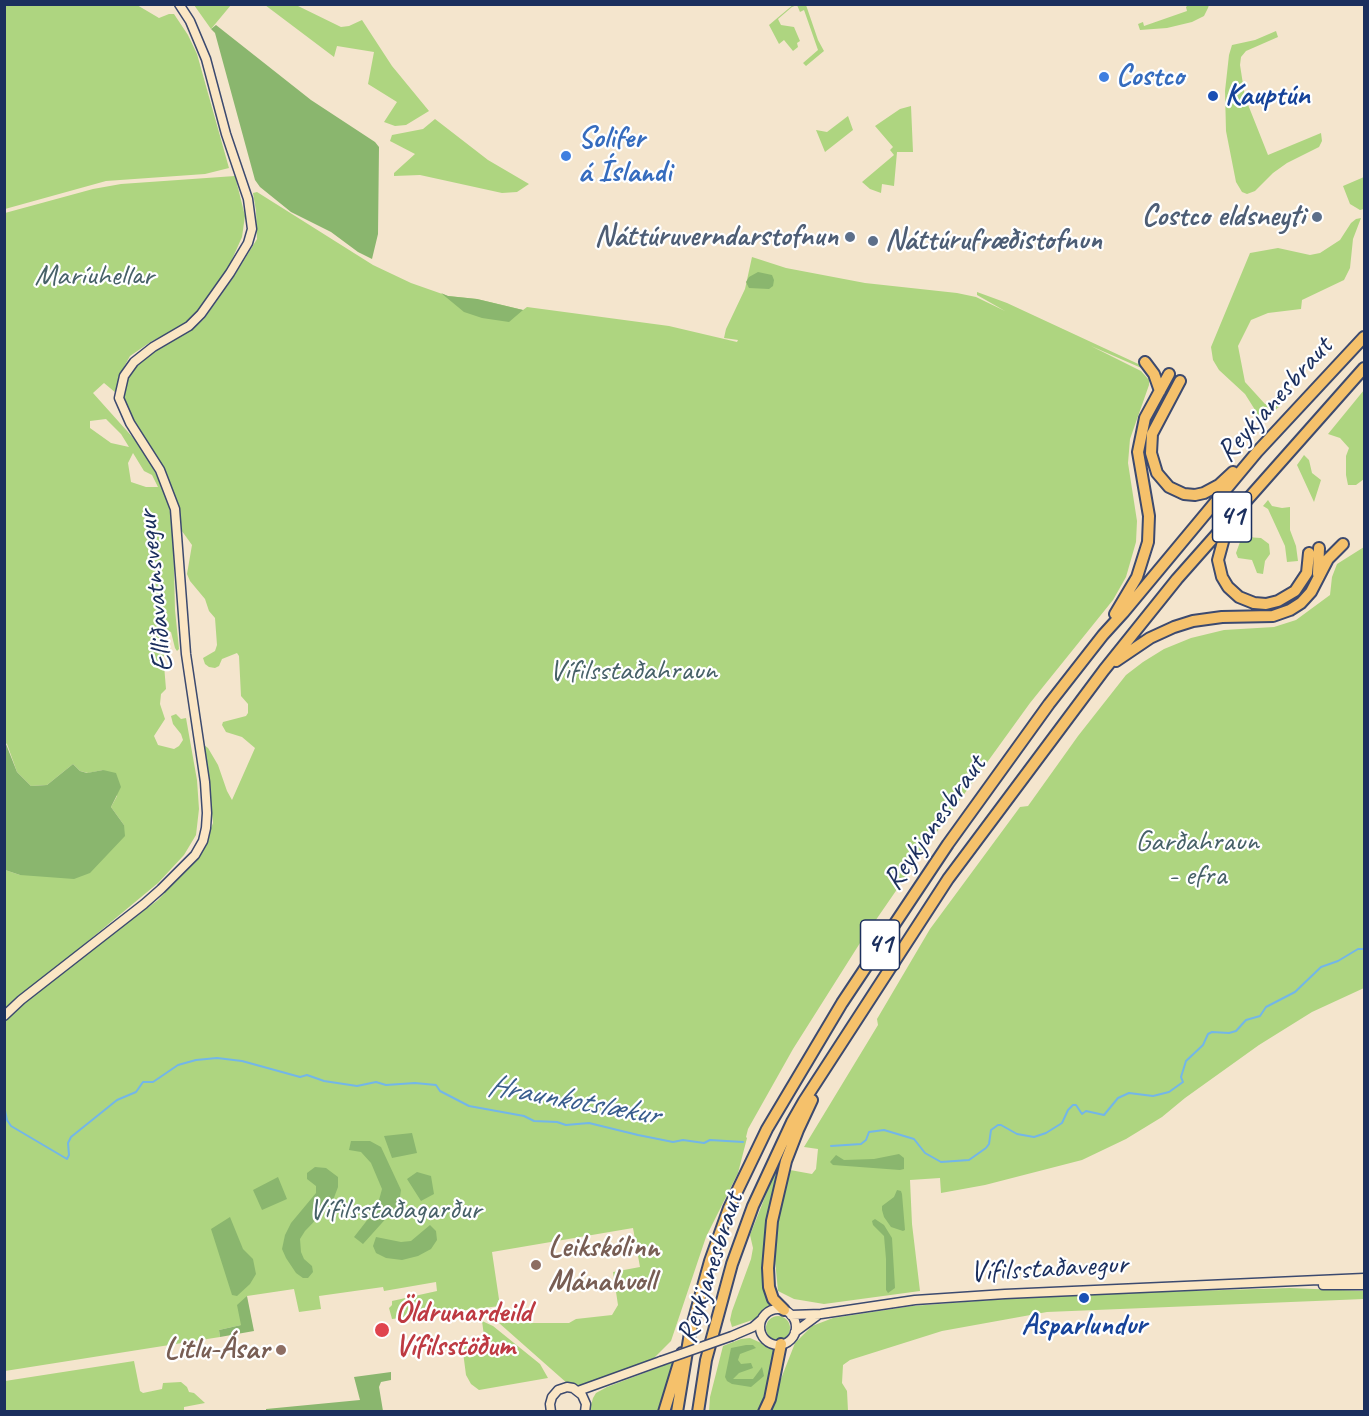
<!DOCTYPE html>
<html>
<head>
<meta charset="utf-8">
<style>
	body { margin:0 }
	#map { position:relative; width:1369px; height:1416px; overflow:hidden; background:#f4e5cd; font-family:Caveat,sans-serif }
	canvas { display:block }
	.frame { position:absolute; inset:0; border:6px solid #1b2f5e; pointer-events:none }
</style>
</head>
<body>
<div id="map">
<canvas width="1369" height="1416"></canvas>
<div class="frame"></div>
</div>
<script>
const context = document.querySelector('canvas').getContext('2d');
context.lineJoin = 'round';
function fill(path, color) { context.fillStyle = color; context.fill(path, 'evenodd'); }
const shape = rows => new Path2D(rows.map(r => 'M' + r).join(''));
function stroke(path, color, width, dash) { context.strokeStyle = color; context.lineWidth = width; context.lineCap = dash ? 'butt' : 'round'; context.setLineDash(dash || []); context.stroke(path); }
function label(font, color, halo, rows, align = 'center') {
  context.font = font + ' Caveat,sans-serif'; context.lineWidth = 4.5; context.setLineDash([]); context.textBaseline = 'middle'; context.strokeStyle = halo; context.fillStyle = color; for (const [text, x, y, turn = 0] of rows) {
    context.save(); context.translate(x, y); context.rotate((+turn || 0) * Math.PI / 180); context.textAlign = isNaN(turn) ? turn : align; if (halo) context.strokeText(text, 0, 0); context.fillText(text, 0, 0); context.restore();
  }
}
fill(shape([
	[5,4,137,5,159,18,169,14,174,14,188,35,197,54,229,168,205,174,106,181,5,209],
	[794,4,806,5,818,40,824,51,806,66,803,63,818,50,804,10,800,12,797,5,792,7,778,19,781,25,794,27,800,41,797,43,798,47,793,51,784,40,779,44,769,25],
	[1189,4,1209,5,1208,8,1204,16,1192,22,1167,28,1140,30,1138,24,1143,22,1144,26,1187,11,1186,7],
	[194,5,231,5,211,29],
	[265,5,296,5,341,27,349,26,362,20,392,66,429,111,406,125,395,126,384,122,397,102,368,84,374,52,337,46,334,57],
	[1276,31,1278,37,1246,51,1241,57,1240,65,1245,97,1268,155,1321,133,1322,141,1319,147,1287,163,1273,173,1255,191,1247,194,1242,192,1236,182,1226,131,1225,91,1229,55,1232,45,1255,40],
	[911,106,913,152,897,152,894,186,882,184,881,193,870,189,862,182,894,155,890,150,893,147,875,126,900,109],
	[848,116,853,130,825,152,816,130,827,132],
	[435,119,488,160,529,184,517,192,502,193,420,175,394,176,394,173,415,154,390,141,392,135,423,129],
	[235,176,245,216,242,237,230,264,199,312,183,326,152,341,130,356,119,376,116,393,104,383,93,393,136,441,152,466,168,500,173,531,175,610,179,649,177,651,175,648,171,632,168,631,166,634,167,647,162,660,164,665,166,689,161,694,160,704,165,719,154,736,158,745,174,749,179,746,183,740,181,734,173,724,171,716,176,714,181,719,186,718,197,780,199,809,196,835,184,855,158,883,5,1010,5,870,20,875,124,825,111,807,117,796,103,770,88,773,80,771,73,764,47,785,31,786,17,772,7,744,5,743,5,213,93,189,121,184],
	[106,419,121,434,129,447,111,443,90,428,90,421],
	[133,453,144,471,152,475,158,487,146,487,131,482,128,463],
	[1364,177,1364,209,1360,210,1350,204,1343,186],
	[257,192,373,265,411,283,448,296,477,299,523,310,527,307,669,326,737,342,738,340,724,338,726,329,745,289,752,257,786,268,865,283,957,293,976,297,1005,311,977,295,977,292,1007,303,1147,368,1146,370,1091,346,1141,371,1149,380,1149,385,1130,439,1128,463,1137,521,1136,542,1126,577,1113,600,1030,703,931,840,860,943,793,1049,748,1129,746,1137,747,1138,738,1173,706,1237,671,1341,652,1360,580,1387,568,1384,499,1323,569,1323,576,1319,612,1315,618,1305,613,1272,640,1267,633,1228,492,1252,500,1306,392,1319,389,1308,392,1305,392,1301,437,1291,436,1282,384,1291,383,1287,319,1296,321,1309,299,1312,294,1289,247,1296,241,1325,219,1330,220,1337,5,1371,5,1019,33,993,158,900,197,857,206,841,213,823,204,745,208,748,218,765,227,791,232,800,255,748,242,737,226,732,222,725,223,722,246,716,248,713,248,704,241,696,239,656,237,653,222,659,219,666,215,668,209,667,205,664,203,658,215,651,217,645,215,618,209,611,205,599,190,581,187,574,192,545,179,527,178,512,121,401,126,373,151,350,195,327,204,319,233,278,257,239,256,211,253,193],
	[1361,218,1353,239,1350,268,1344,280,1302,300,1301,309,1268,313,1251,320,1238,346,1245,382,1265,404,1280,406,1262,421,1245,394,1219,370,1213,360,1211,347,1250,253,1278,248,1310,255,1320,253,1340,240,1351,223,1356,219],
	[1364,390,1364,479,1356,485,1348,485,1346,475,1346,456,1349,448,1340,438,1328,434],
	[1304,455,1309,460,1312,473,1321,480,1314,502,1297,465],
	[1268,500,1272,506,1282,508,1290,507,1290,530,1296,546,1298,561,1287,562,1285,546,1268,509,1263,506],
	[1246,537,1261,538,1269,544,1270,554,1265,561,1263,574,1257,573,1252,560,1238,558,1236,553,1240,542],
	[1364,547,1364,988,1312,1012,1259,1045,1185,1098,1162,1117,1126,1139,1082,1160,985,1185,941,1193,940,1178,910,1180,912,1224,920,1291,824,1304,794,1299,778,1291,774,1250,778,1209,785,1178,790,1170,812,1174,816,1169,818,1149,804,1147,878,1025,877,1019,930,929,1020,807,1028,806,1078,736,1126,675,1143,662,1164,649,1191,638,1224,630,1274,627,1296,620,1330,595,1332,577,1337,564],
	[780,1159,783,1160,769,1299,771,1306,758,1318,732,1327,730,1320,732,1311,751,1259,753,1248,750,1235],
	[1290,1288,1364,1291,1364,1299,1047,1312,942,1331,850,1360,843,1365,842,1383,847,1391,848,1411,768,1412,795,1343,812,1326,833,1318,912,1306,1058,1295],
	'766 1328a12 12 0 1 1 24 0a12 12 0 1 1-24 0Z',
	[482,1321,493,1326,540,1364,548,1378,479,1390,471,1384,466,1375,463,1352,465,1346,485,1343],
	[750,1338,777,1350,769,1389,761,1411,709,1412,710,1397,723,1346,741,1339],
	[134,1361,140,1391,143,1393,162,1389,163,1383,181,1382,187,1387,189,1392,194,1393,205,1403,184,1407,184,1412,5,1411,5,1381],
	[673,1362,658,1411,589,1412,593,1398,596,1393,607,1387]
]), '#aed580');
fill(shape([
	[216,25,311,100,375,142,379,147,378,234,372,259,358,252,331,232,291,212,260,187,255,180,215,33,211,29],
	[758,272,772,275,774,280,773,286,769,289,749,288,746,282,749,277],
	[441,293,448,296,477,299,523,310,509,322,482,318,464,312],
	[4,743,6,744,17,772,31,786,47,785,73,764,80,771,87,773,103,770,116,773,121,787,111,807,124,825,125,836,90,873,74,879,20,875,5,870],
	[412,1133,417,1153,392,1158,384,1136],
	[351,1141,370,1141,381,1147,401,1190,399,1204,363,1244,354,1237,372,1214,379,1200,382,1189,371,1163,361,1152,349,1150],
	[899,1154,904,1158,904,1169,900,1170,833,1165,830,1162,836,1155,844,1160,874,1159],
	[315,1167,326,1168,338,1177,338,1187,332,1203,305,1231,300,1239,301,1252,304,1259,312,1266,313,1272,308,1278,303,1278,296,1273,286,1258,282,1249,285,1235,291,1223,316,1193,316,1186,307,1179,307,1173],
	[417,1172,431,1176,434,1194,421,1201,407,1179],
	[278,1177,287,1199,262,1210,253,1190],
	[897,1190,901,1191,902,1194,905,1230,903,1231,891,1227,884,1217,882,1210,882,1206,894,1197],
	[230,1217,243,1249,253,1259,256,1274,250,1284,237,1296,232,1295,211,1229],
	[875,1219,884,1225,892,1238,895,1288,888,1293,886,1290,886,1259,884,1236,873,1225,872,1221],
	[430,1225,436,1231,437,1240,431,1249,418,1256,402,1260,386,1258,376,1253,373,1246,376,1237,401,1242,411,1241],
	[247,1296,254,1331,220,1337,219,1330,241,1325,237,1305],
	[746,1345,753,1345,756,1348,740,1354,738,1360,741,1364,751,1363,753,1368,739,1373,733,1379,753,1379,762,1367,764,1376,751,1387,732,1384,727,1381,725,1377,731,1348],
	[391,1372,391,1380,381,1382,379,1387,383,1411,266,1411,266,1409,360,1400,354,1377]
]), '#8ab66e');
stroke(shape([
	[4,1106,7,1120,11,1126,67,1159,69,1155,68,1143,71,1137,117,1100,136,1092,143,1082,153,1082,178,1065,196,1060,217,1058,242,1061,300,1077,307,1075,324,1081,357,1086,376,1082,386,1085,415,1083,436,1085,440,1091,469,1106,524,1116,534,1121,557,1122,566,1125,589,1123,638,1135,673,1142,683,1140,704,1143,710,1140,743,1142],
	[831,1146,861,1144,866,1140,869,1132,884,1130,914,1139,925,1153,941,1162,969,1160,986,1148,989,1144,991,1130,998,1125,1001,1125,1017,1134,1034,1137,1046,1133,1062,1123,1068,1110,1073,1105,1076,1105,1082,1114,1086,1111,1104,1115,1118,1098,1129,1093,1153,1096,1169,1092,1183,1082,1181,1077,1186,1061,1203,1045,1208,1034,1212,1032,1229,1033,1236,1031,1246,1020,1260,1016,1266,1007,1295,992,1321,967,1338,961,1358,949,1364,949]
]), '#73b6e8', 2);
const secondary = shape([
	[4,1016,21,1000,144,904,161,889,195,855,203,841,206,828,207,813,205,782,186,654,175,509,160,470,130,423,119,398,124,376,134,362,153,347,189,326,201,314,230,273,248,243,252,229,248,199,226,134,206,59,190,21,179,4],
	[1323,1285,1364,1285],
	'760 1327a18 18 0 1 1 36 0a18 18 0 1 1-36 0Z',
	[791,1315,821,1314,915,1300,1005,1294,1364,1278],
	[795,1332,818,1315],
	[732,1336,753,1327,761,1320],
	[578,1391,661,1361],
	[551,1412,550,1404,552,1397,558,1390,567,1387,573,1388,582,1395,586,1404,585,1412]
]);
const highway = shape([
	[1145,362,1154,374,1160,391],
	[1180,381,1152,434,1151,453,1157,473,1169,487,1184,494,1195,495,1204,493,1219,485,1233,472],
	[1227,527,1218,560,1222,577,1228,587,1239,597,1254,603,1266,604,1278,601,1295,591,1307,573,1309,553],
	[1318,574,1319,548],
	[1115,614,1137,577,1148,542,1149,516,1138,452,1145,418,1169,374],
	[1116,661,1150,638,1174,627,1193,621,1222,617,1273,616,1290,610,1301,603,1311,592,1328,559,1343,544],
	[784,1310,773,1299,769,1287,768,1268,772,1221,786,1161,798,1130,812,1100],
	[664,1412,682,1353],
	[677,1412,690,1333,710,1261,729,1208,767,1129,842,1003,948,844,1049,704,1103,635,1123,613,1257,452,1364,337],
	[698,1412,706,1360,732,1264,753,1206,792,1122,804,1101,948,879,1104,670,1177,579,1364,368],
	[764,1412,770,1399,781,1344]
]);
stroke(secondary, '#3c4a6f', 11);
stroke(highway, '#3c4a6f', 14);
stroke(secondary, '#fbe6c4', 8);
stroke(highway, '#f5c16b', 10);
const secondaryBridge = shape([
	[661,1361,732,1336]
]);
stroke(secondaryBridge, '#3c4a6f', 11, []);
stroke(secondaryBridge, '#fbe6c4', 8);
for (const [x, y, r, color] of [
	[1104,77,6,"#3f7fe0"],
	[1213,96,6,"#1a4fb4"],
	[566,156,6,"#3f7fe0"],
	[1317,217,6,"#5c6f8a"],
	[850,237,6,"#5c6f8a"],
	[873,241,6,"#5c6f8a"],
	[536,1265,6,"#8d6e63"],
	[1084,1298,6,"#1a4fb4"],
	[382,1330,8,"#e0444e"],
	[281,1350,6,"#8d6e63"]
]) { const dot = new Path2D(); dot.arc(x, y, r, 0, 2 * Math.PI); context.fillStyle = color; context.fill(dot); stroke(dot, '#fff', 2); }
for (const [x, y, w] of [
	[1232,517,39],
	[880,945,39]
]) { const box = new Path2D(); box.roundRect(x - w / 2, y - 25, w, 50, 4.5); context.fillStyle = '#fff'; context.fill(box); stroke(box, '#1b2f5e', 1.5); }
label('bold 28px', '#1b2f5e', null, [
	["41",1232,517],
	["41",880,945]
]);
label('bold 30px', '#366cbe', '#fff', [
	["Costco",1116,77],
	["Solifer",578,139],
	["á Íslandi",578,173]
], 'left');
label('bold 30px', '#164399', '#fff', [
	["Kauptún",1225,96],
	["Asparlundur",1084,1326,"center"]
], 'left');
label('bold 30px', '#4e5e75', '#fff', [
	["Costco eldsneyti",1305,217],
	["Náttúruverndarstofnun",838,237],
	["Náttúrufræðistofnun",885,241,"left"]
], 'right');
label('30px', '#476168', '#fff', [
	["Maríuhellar",94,276],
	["Vífilsstaðahraun",633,671],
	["Garðahraun",1197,842],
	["- efra",1197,876],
	["Vífilsstaðagarður",395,1210]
]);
label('30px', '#1b2f5e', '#fff', [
	["Reykjanesbraut",1275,400,-48],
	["Elliðavatnsvegur",156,591,-96],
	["Reykjanesbraut",935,823,-55],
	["Reykjanesbraut",711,1268,-72],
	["Vífilsstaðavegur",1049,1269,-3]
]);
label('bold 30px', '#785e54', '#fff', [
	["Leikskólinn",548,1248],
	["Mánahvoll",548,1282],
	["Litlu-Ásar",269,1350,"right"]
], 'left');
label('bold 30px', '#be3a42', '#fff', [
	["Öldrunardeild",395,1313],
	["Vífilsstöðum",395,1347]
], 'left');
label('italic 32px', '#3a5e8e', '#fff', [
	["Hraunkotslækur",573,1101,10]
]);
</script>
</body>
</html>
